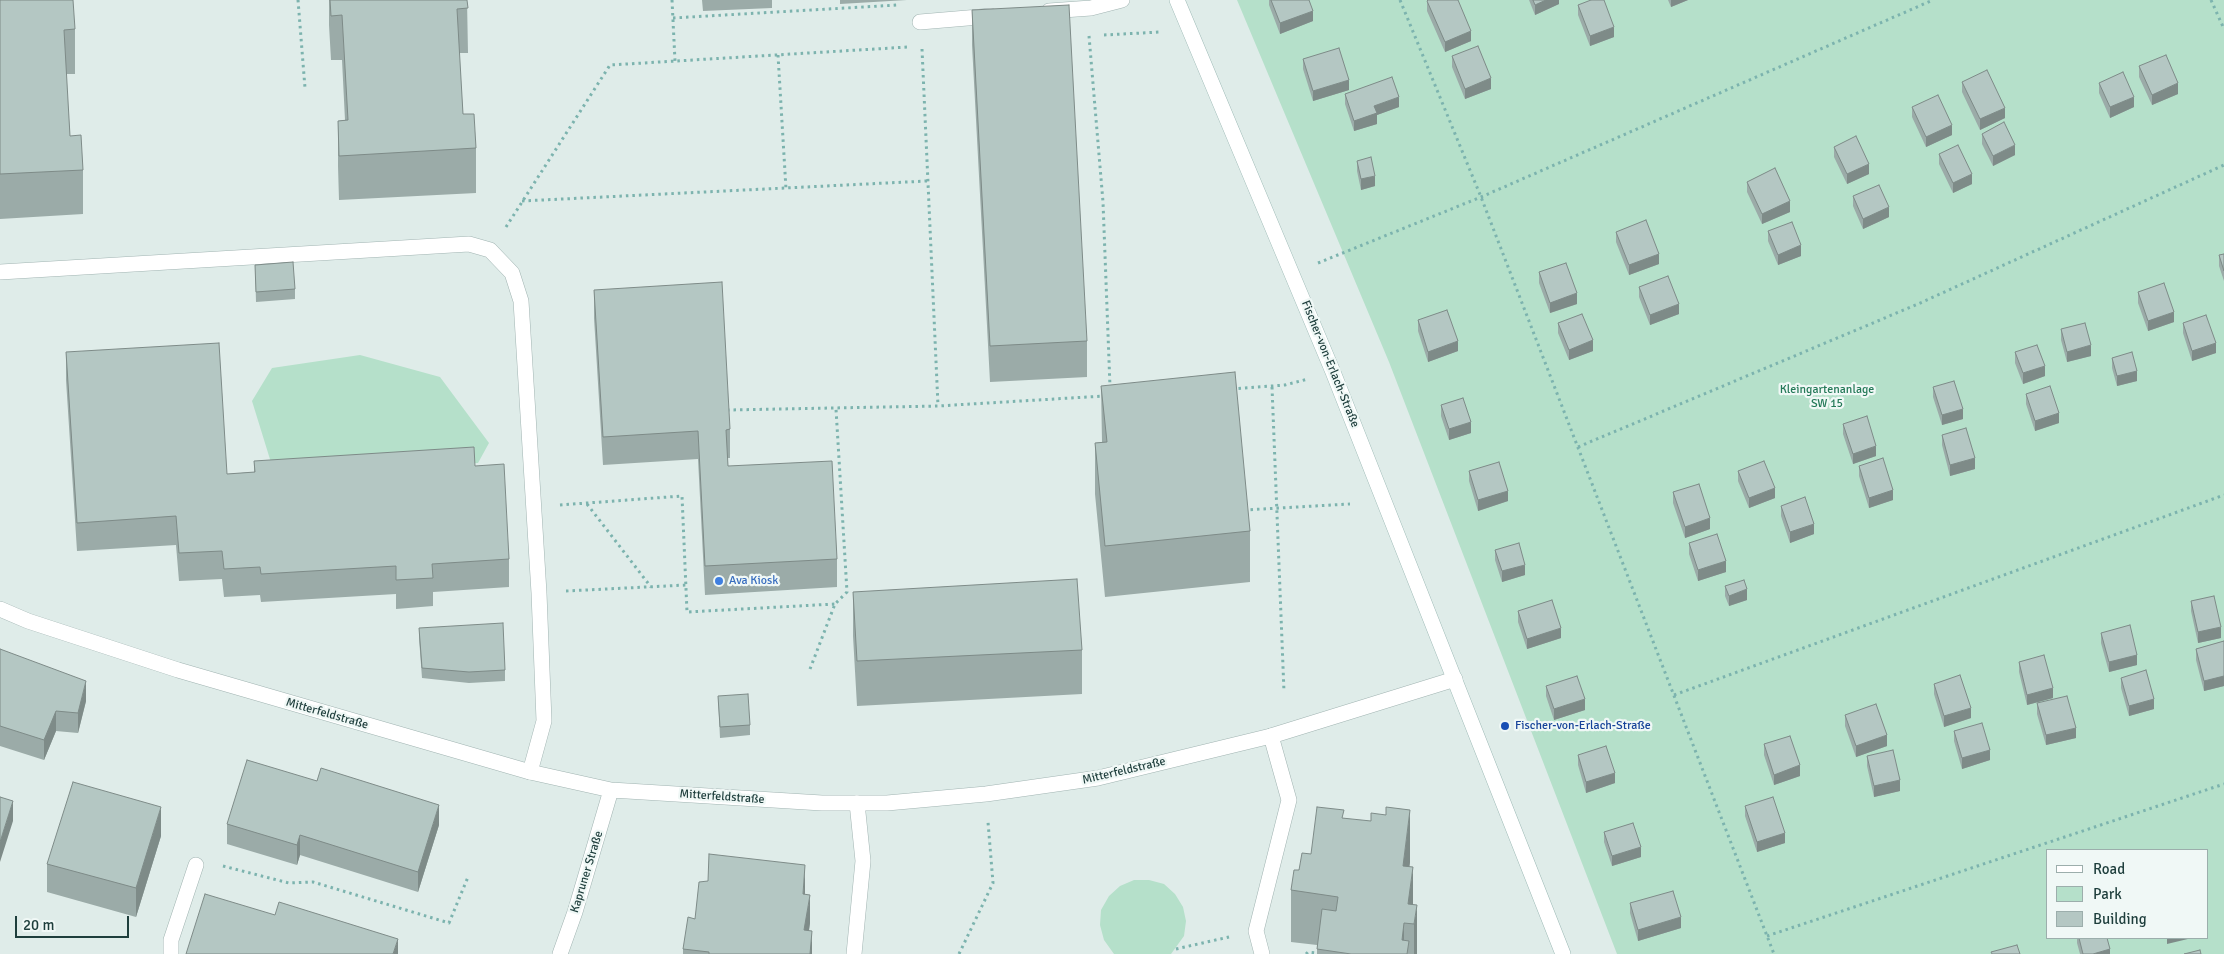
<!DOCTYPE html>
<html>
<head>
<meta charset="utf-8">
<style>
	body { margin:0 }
	#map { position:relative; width:2224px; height:954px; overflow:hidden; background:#dfece9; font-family:Signika,sans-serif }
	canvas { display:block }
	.legend { position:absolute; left:2046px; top:849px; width:162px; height:90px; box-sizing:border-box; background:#f0f8f6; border:1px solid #9caeac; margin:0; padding:6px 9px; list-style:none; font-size:15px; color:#1e3e3c }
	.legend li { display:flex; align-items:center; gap:10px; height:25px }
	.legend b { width:25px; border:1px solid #9caeac }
	.scale { position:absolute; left:15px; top:916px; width:114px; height:22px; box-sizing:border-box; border:2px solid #1e3e3c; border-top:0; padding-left:6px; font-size:15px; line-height:18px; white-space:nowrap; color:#1e3e3c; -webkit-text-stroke:4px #f0f8f6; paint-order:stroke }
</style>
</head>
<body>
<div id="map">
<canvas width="2224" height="954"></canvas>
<ul class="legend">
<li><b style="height:6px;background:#fff"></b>Road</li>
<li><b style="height:14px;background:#b5e0ca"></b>Park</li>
<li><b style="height:14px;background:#b4c7c3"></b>Building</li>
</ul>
<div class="scale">20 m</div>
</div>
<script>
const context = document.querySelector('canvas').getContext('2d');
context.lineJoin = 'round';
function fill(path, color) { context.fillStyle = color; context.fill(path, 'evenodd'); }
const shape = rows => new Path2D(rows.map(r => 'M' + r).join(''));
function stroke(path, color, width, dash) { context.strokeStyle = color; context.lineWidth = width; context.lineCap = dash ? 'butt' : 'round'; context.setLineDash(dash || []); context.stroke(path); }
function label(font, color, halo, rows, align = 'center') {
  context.font = font + ' Signika,sans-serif'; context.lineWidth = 4.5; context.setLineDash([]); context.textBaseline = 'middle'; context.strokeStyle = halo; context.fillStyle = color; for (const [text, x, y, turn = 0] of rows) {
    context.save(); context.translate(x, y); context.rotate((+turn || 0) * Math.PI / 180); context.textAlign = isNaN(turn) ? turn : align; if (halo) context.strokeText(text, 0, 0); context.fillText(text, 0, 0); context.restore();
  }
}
fill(shape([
	[1237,0,2224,0,2224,954,1617,954,1389,362],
	[2048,850,2208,850,2208,938,2048,938],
	[360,355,440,377,489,443,478,463,273,469,252,401,272,368],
	[1134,880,1149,880,1164,884,1175,894,1183,907,1186,921,1184,936,1171,954,1114,954,1104,940,1100,925,1101,910,1109,896,1120,886]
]), '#b5e0ca');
const lane = shape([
	[1049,11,1091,8,1122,0],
	[920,22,991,16],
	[0,272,469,244,490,250,512,273,521,301,539,593,544,721,530,772],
	[171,954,171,940,196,865],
	[854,954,863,861,857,803],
	[1262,954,1256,931,1289,800,1271,736]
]);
const street = shape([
	[0,609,28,621,178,670,530,772,611,790,822,803,887,803,986,794,1098,778,1271,736,1455,679],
	[560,954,575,912,611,790]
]);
const secondary = shape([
	[1177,0,1333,372,1563,954]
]);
stroke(lane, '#a1b4b2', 16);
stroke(street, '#a1b4b2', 16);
stroke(secondary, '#9cb9b5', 16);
stroke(shape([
	[298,0,305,88],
	[672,0,675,61],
	[1400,0,1481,197,1774,954],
	[2211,0,2224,29],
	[673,18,898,5],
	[1104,35,1160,32],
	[1089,36,1103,202,1110,387],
	[922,49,938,406],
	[778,55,786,189],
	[522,201,927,181],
	[506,227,610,65,908,47],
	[1318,263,1481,197,1933,0],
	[1272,387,1284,692],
	[1232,389,1285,385,1308,379],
	[727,410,938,406,1104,396],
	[1578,447,1918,304,2224,165],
	[587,504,651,587],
	[560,505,682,496,687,612,835,604],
	[1244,510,1350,504],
	[566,591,686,585],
	[810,669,835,604,847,592,836,409],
	[1674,695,2224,495],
	[223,866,289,883,313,882,449,923,468,877],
	[1767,936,2224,784],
	[1176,949,1229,937],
	[959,954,993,883,988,822],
	[1306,954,1308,952,1326,954]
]), '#7cb3ae', 3, [2.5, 4]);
stroke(lane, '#fff', 15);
stroke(street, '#fff', 15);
stroke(secondary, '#fff', 15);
fill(shape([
	[0,0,75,29,75,74,66,74,70,136,83,170,83,214,0,219],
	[329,0,467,0,468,53,459,53,463,114,476,148,476,193,339,200,338,166,338,121,345,120,342,60,331,60,329,25],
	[702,0,772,0,772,8,703,11],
	[840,0,907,0,840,4],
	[1269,0,1271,0,1313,21,1280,34,1269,5],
	[1529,0,1559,0,1559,4,1535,15],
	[1668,0,1688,0,1671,7],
	[1427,1,1471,41,1445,52,1427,11],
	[1578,5,1614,37,1590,46,1578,15],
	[972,10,1087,341,1087,377,990,382,972,45],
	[1452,56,1491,89,1465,99,1452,67],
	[1303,59,1349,90,1313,101,1303,69],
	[2139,66,2178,94,2152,105,2139,77],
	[1962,82,2005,118,1980,130,1962,92],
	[2099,83,2134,107,2110,118,2099,93],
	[1345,94,1399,107,1377,115,1377,124,1354,131,1345,104],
	[1912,107,1952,135,1926,147,1912,117],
	[1982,134,2015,155,1993,166,1982,144],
	[1834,147,1869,174,1847,184,1834,157],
	[1939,154,1972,184,1953,193,1939,164],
	[1357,161,1375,186,1361,190,1357,171],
	[1747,182,1790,212,1762,224,1747,192],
	[1853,196,1889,217,1863,229,1853,206],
	[1768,231,1801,256,1778,265,1768,241],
	[1616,232,1659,264,1629,275,1616,242],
	[2224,254,2224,281,2219,266,2219,255],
	[255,265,295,289,295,299,256,302],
	[1539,272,1577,304,1550,313,1539,283],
	[1639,287,1679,314,1650,325,1639,297],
	[594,290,730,429,730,458,727,458,728,466,837,559,837,587,705,595,698,459,603,465,594,318],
	[2138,292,2174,322,2148,331,2138,303],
	[1418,320,1458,351,1428,362,1418,331],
	[1558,323,1593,351,1569,360,1558,333],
	[2183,323,2216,353,2192,361,2183,333],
	[2061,329,2091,356,2067,362,2061,340],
	[66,352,227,474,254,472,254,461,475,466,509,559,509,587,433,592,433,606,396,609,396,594,261,602,260,595,224,597,222,579,179,581,176,545,77,551,66,380],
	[2015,352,2045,376,2023,384,2015,363],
	[2112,358,2137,381,2117,386,2112,368],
	[1101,386,1250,531,1250,582,1105,597,1095,494,1095,443,1102,442],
	[1933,387,1963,419,1942,425,1933,397],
	[2026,394,2059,423,2035,431,2026,404],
	[1441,405,1471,433,1449,440,1441,416],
	[1843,424,1876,456,1853,464,1843,434],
	[1942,435,1975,469,1950,476,1942,445],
	[1859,466,1893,500,1869,508,1859,476],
	[1469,471,1508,501,1478,511,1469,481],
	[1738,471,1775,498,1749,508,1738,481],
	[1673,492,1710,529,1685,538,1673,503],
	[1781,506,1814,534,1790,543,1781,516],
	[1689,543,1726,572,1698,581,1689,554],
	[1495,550,1525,575,1502,582,1495,560],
	[1725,586,1747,600,1729,606,1725,596],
	[853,592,1082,650,1082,694,857,706,853,636],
	[2191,601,2221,638,2198,643,2191,611],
	[1518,611,1561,638,1527,649,1518,622],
	[419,628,505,670,505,681,469,683,422,678,419,638],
	[2101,633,2137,665,2109,672,2101,643],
	[2224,641,2224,686,2204,691,2196,660,2196,649],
	[0,649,86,701,78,733,56,731,44,760,0,746],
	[2019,662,2053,698,2027,705,2019,672],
	[2121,678,2154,709,2129,716,2121,688],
	[1934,684,1971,718,1944,727,1934,694],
	[1546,686,1585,710,1554,720,1546,696],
	[718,696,750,725,750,735,720,738],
	[2037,703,2076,738,2046,745,2037,714],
	[1845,715,1887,746,1856,757,1845,726],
	[1954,731,1990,760,1962,769,1954,741],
	[1764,744,1800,776,1774,785,1764,755],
	[1578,755,1615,783,1586,793,1578,765],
	[1867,756,1900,791,1874,797,1867,766],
	[1745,806,1785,843,1757,852,1745,816],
	[1344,818,1410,862,1409,867,1417,954,1317,954,1317,945,1291,942,1291,890,1299,870],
	[227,824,439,825,418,892,300,855,297,865,227,844],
	[1604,832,1641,857,1612,866,1604,842],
	[161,836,136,917,47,892,47,864],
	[805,894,810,923,809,931,812,954,683,954,683,949,695,919],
	[1630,903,1681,928,1638,941,1630,913],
	[2077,938,2107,938,2110,954,2080,954,2077,943]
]), '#9baba8');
fill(shape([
	[1546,0,1559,0,1559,4,1535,15,1535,5],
	[1671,0,1688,0,1671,7],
	[1313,11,1313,21,1280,34,1280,23],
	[1614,27,1614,37,1590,46,1590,36],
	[1471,31,1471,41,1445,52,1445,42],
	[1491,78,1491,89,1465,99,1465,89],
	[1349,80,1349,90,1313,101,1313,91],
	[2178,83,2178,94,2152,105,2152,95],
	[1399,97,1399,107,1377,115,1377,124,1354,131,1354,121,1374,106],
	[2134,97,2134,107,2110,118,2110,107],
	[2005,108,2005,118,1980,130,1980,119],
	[1952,125,1952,135,1926,147,1926,137],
	[2015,145,2015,155,1993,166,1993,156],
	[1869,164,1869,174,1847,184,1847,174],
	[1972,174,1972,184,1953,193,1953,183],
	[1375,176,1375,186,1361,190,1361,179],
	[1790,201,1790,212,1762,224,1762,214],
	[1889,207,1889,217,1863,229,1863,219],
	[1801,245,1801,256,1778,265,1778,255],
	[1659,254,1659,264,1629,275,1629,265],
	[1577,293,1577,304,1550,313,1550,303],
	[1679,304,1679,314,1650,325,1650,315],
	[2174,312,2174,322,2148,331,2148,321],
	[1593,340,1593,351,1569,360,1569,350],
	[1458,341,1458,351,1428,362,1428,352],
	[2216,343,2216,353,2192,361,2192,351],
	[2091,345,2091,356,2067,362,2067,352],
	[2045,366,2045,376,2023,384,2023,373],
	[2137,371,2137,381,2117,386,2117,376],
	[1963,409,1963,419,1942,425,1942,415],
	[2059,413,2059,423,2035,431,2035,421],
	[1471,422,1471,433,1449,440,1449,429],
	[1876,446,1876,456,1853,464,1853,454],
	[1975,458,1975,469,1950,476,1950,465],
	[1775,488,1775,498,1749,508,1749,498],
	[1893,490,1893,500,1869,508,1869,498],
	[1508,491,1508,501,1478,511,1478,500],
	[1710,518,1710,529,1685,538,1685,527],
	[1814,524,1814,534,1790,543,1790,532],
	[1726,561,1726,572,1698,581,1698,570],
	[1525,565,1525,575,1502,582,1502,571],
	[1747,589,1747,600,1729,606,1729,596],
	[2221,627,2221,638,2198,643,2198,632],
	[1561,628,1561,638,1527,649,1527,639],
	[2137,655,2137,665,2109,672,2109,662],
	[2224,676,2224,686,2204,691,2204,681],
	[86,681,86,701,78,733,78,713],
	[2053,688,2053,698,2027,705,2027,695],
	[1585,699,1585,710,1554,720,1554,709],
	[2154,699,2154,709,2129,716,2129,706],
	[1971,708,1971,718,1944,727,1944,716],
	[56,711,56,731,44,760,44,740],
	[2076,728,2076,738,2046,745,2046,735],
	[1887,735,1887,746,1856,757,1856,746],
	[1990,750,1990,760,1962,769,1962,758],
	[1800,765,1800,776,1774,785,1774,775],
	[1615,773,1615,783,1586,793,1586,782],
	[1900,780,1900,791,1874,797,1874,786],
	[13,801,13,821,0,862,0,842],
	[439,805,439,825,418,892,418,872],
	[161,807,161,836,136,917,136,888],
	[1410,810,1410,862,1403,917,1403,866],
	[1785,833,1785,843,1757,852,1757,842],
	[300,835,300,855,297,865,297,845],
	[1641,847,1641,857,1612,866,1612,856],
	[805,865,805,893,803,922,803,894],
	[1413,867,1413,919,1408,904],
	[810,895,810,923,805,954,804,930],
	[1417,905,1417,954,1414,954,1414,924],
	[1681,917,1681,928,1638,941,1638,930],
	[1404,923,1404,954,1402,940],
	[812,931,812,954,810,954],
	[2167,938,2192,938,2167,944],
	[398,939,398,954,393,954],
	[2110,949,2110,954,2093,954]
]), '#7e8b88');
const building = shape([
	[0,0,73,0,75,29,64,30,70,136,81,135,83,170,0,174,0,0],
	[330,0,467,0,468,8,457,9,463,114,474,114,476,148,339,156,338,121,348,120,342,15,331,16,330,0],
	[1271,0,1309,0,1313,11,1280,23,1271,0],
	[1428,0,1458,0,1471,31,1445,42,1427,1,1428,0],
	[1533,0,1546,0,1535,5,1533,0],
	[1591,0,1604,0,1614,27,1590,36,1578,5,1591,0],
	[1069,5,1087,341,990,346,972,10,1069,5],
	[1478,46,1491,78,1465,89,1452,56,1478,46],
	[1339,48,1349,80,1313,91,1303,59,1339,48],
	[2166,55,2178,83,2152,95,2139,66,2166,55],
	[1987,70,2005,108,1980,119,1962,82,1987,70],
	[2123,72,2134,97,2110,107,2099,83,2123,72],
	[1392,77,1399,97,1374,106,1377,113,1354,121,1345,94,1392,77],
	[1938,95,1952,125,1926,137,1912,107,1938,95],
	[2004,122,2015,145,1993,156,1982,134,2004,122],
	[1856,136,1869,164,1847,174,1834,147,1856,136],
	[1958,145,1972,174,1953,183,1939,154,1958,145],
	[1371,157,1375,176,1361,179,1357,161,1371,157],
	[1775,168,1790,201,1762,214,1747,182,1775,168],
	[1879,185,1889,207,1863,219,1853,196,1879,185],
	[1646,220,1659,254,1629,265,1616,232,1646,220],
	[1792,222,1801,245,1778,255,1768,231,1792,222],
	[2224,254,2224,271,2219,255,2224,254],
	[293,262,295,289,256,292,255,265,293,262],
	[1566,263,1577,293,1550,303,1539,272,1566,263],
	[1668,276,1679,304,1650,315,1639,287,1668,276],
	[722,282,730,429,726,430,728,466,832,461,837,559,705,566,698,431,603,437,594,290,722,282],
	[2164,283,2174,312,2148,321,2138,292,2164,283],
	[1447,310,1458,341,1428,352,1418,320,1447,310],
	[1582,314,1593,340,1569,350,1558,323,1582,314],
	[2206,315,2216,343,2192,351,2183,323,2206,315],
	[2085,323,2091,345,2067,352,2061,329,2085,323],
	[219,343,227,474,255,472,254,461,474,447,475,466,504,464,509,559,432,564,433,578,396,580,396,566,261,574,260,567,224,569,222,551,179,553,176,516,77,523,66,352,219,343],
	[2037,345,2045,366,2023,373,2015,352,2037,345],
	[2132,352,2137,371,2117,376,2112,358,2132,352],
	[1235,372,1250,531,1105,546,1095,443,1107,442,1101,386,1235,372],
	[1954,381,1963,409,1942,415,1933,387,1954,381],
	[2050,386,2059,413,2035,421,2026,394,2050,386],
	[1463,398,1471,422,1449,429,1441,405,1463,398],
	[1867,416,1876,446,1853,454,1843,424,1867,416],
	[1966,428,1975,458,1950,465,1942,435,1966,428],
	[1883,458,1893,490,1869,498,1859,466,1883,458],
	[1764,461,1775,488,1749,498,1738,471,1764,461],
	[1499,462,1508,491,1478,500,1469,471,1499,462],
	[1699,484,1710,518,1685,527,1673,492,1699,484],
	[1805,497,1814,524,1790,532,1781,506,1805,497],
	[1717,534,1726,561,1698,570,1689,543,1717,534],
	[1519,543,1525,565,1502,571,1495,550,1519,543],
	[1077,579,1082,650,857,661,853,592,1077,579],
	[1744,580,1747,589,1729,596,1725,586,1744,580],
	[2214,596,2221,627,2198,632,2191,601,2214,596],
	[1552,600,1561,628,1527,639,1518,611,1552,600],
	[503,623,505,670,469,672,422,668,419,628,503,623],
	[2130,625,2137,655,2109,662,2101,633,2130,625],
	[2224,641,2224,676,2204,681,2196,649,2224,641],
	[0,649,86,681,78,713,56,711,44,740,0,726,0,649],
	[2044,655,2053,688,2027,695,2019,662,2044,655],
	[2146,670,2154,699,2129,706,2121,678,2146,670],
	[1960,675,1971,708,1944,716,1934,684,1960,675],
	[1577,676,1585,699,1554,709,1546,686,1577,676],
	[748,694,750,725,720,727,718,696,748,694],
	[2067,696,2076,728,2046,735,2037,703,2067,696],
	[1876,704,1887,735,1856,746,1845,715,1876,704],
	[1982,723,1990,750,1962,758,1954,731,1982,723],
	[1790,736,1800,765,1774,775,1764,744,1790,736],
	[1606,746,1615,773,1586,782,1578,755,1606,746],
	[1893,750,1900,780,1874,786,1867,756,1893,750],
	[247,760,317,781,321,768,439,805,418,872,300,835,297,845,227,824,247,760],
	[73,782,161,807,136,888,47,864,73,782],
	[0,797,13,801,0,842,0,797],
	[1773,797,1785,833,1757,842,1745,806,1773,797],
	[1317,807,1344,810,1342,818,1371,821,1371,813,1386,815,1386,807,1410,810,1403,866,1413,867,1408,904,1417,905,1414,924,1404,923,1402,940,1409,941,1407,954,1351,954,1317,949,1322,909,1336,911,1338,897,1291,890,1294,870,1299,870,1302,853,1311,854,1317,807],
	[1633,823,1641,847,1612,856,1604,832,1633,823],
	[709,854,805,865,803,894,810,895,804,930,812,931,810,954,709,954,709,952,683,949,688,917,695,919,699,882,708,881,709,854],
	[1673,891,1681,917,1638,930,1630,903,1673,891],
	[205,894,275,915,279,902,398,939,393,954,186,954,205,894],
	[2079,938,2107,938,2110,949,2093,954,2083,954,2079,938],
	[2017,945,2020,954,1992,954,1991,952,2017,945],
	[2200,950,2201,954,2184,954,2200,950]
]);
fill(building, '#b4c7c3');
stroke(building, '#7e8b88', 1);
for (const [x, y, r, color] of [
	[719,581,5,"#3f7fe0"],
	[1505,726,5,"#1a4fb4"]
]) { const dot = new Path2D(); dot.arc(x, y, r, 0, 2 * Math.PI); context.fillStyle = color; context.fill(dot); stroke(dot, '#f0f8f6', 2); }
label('12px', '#1e3e3c', '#f0f8f6', [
	["Fischer-von-Erlach-Straße",1330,364,68],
	["Mitterfeldstraße",327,714,16],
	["Mitterfeldstraße",1124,771,-13],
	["Mitterfeldstraße",722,797,4],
	["Kapruner Straße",587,872,-73]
]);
label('12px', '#247958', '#f0f8f6', [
	["Kleingartenanlage",1827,390],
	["SW 15",1827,404]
]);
label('12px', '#366cbe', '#f0f8f6', [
	["Ava Kiosk",729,581]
], 'left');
label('12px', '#164399', '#f0f8f6', [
	["Fischer-von-Erlach-Straße",1515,726]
], 'left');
</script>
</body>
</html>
